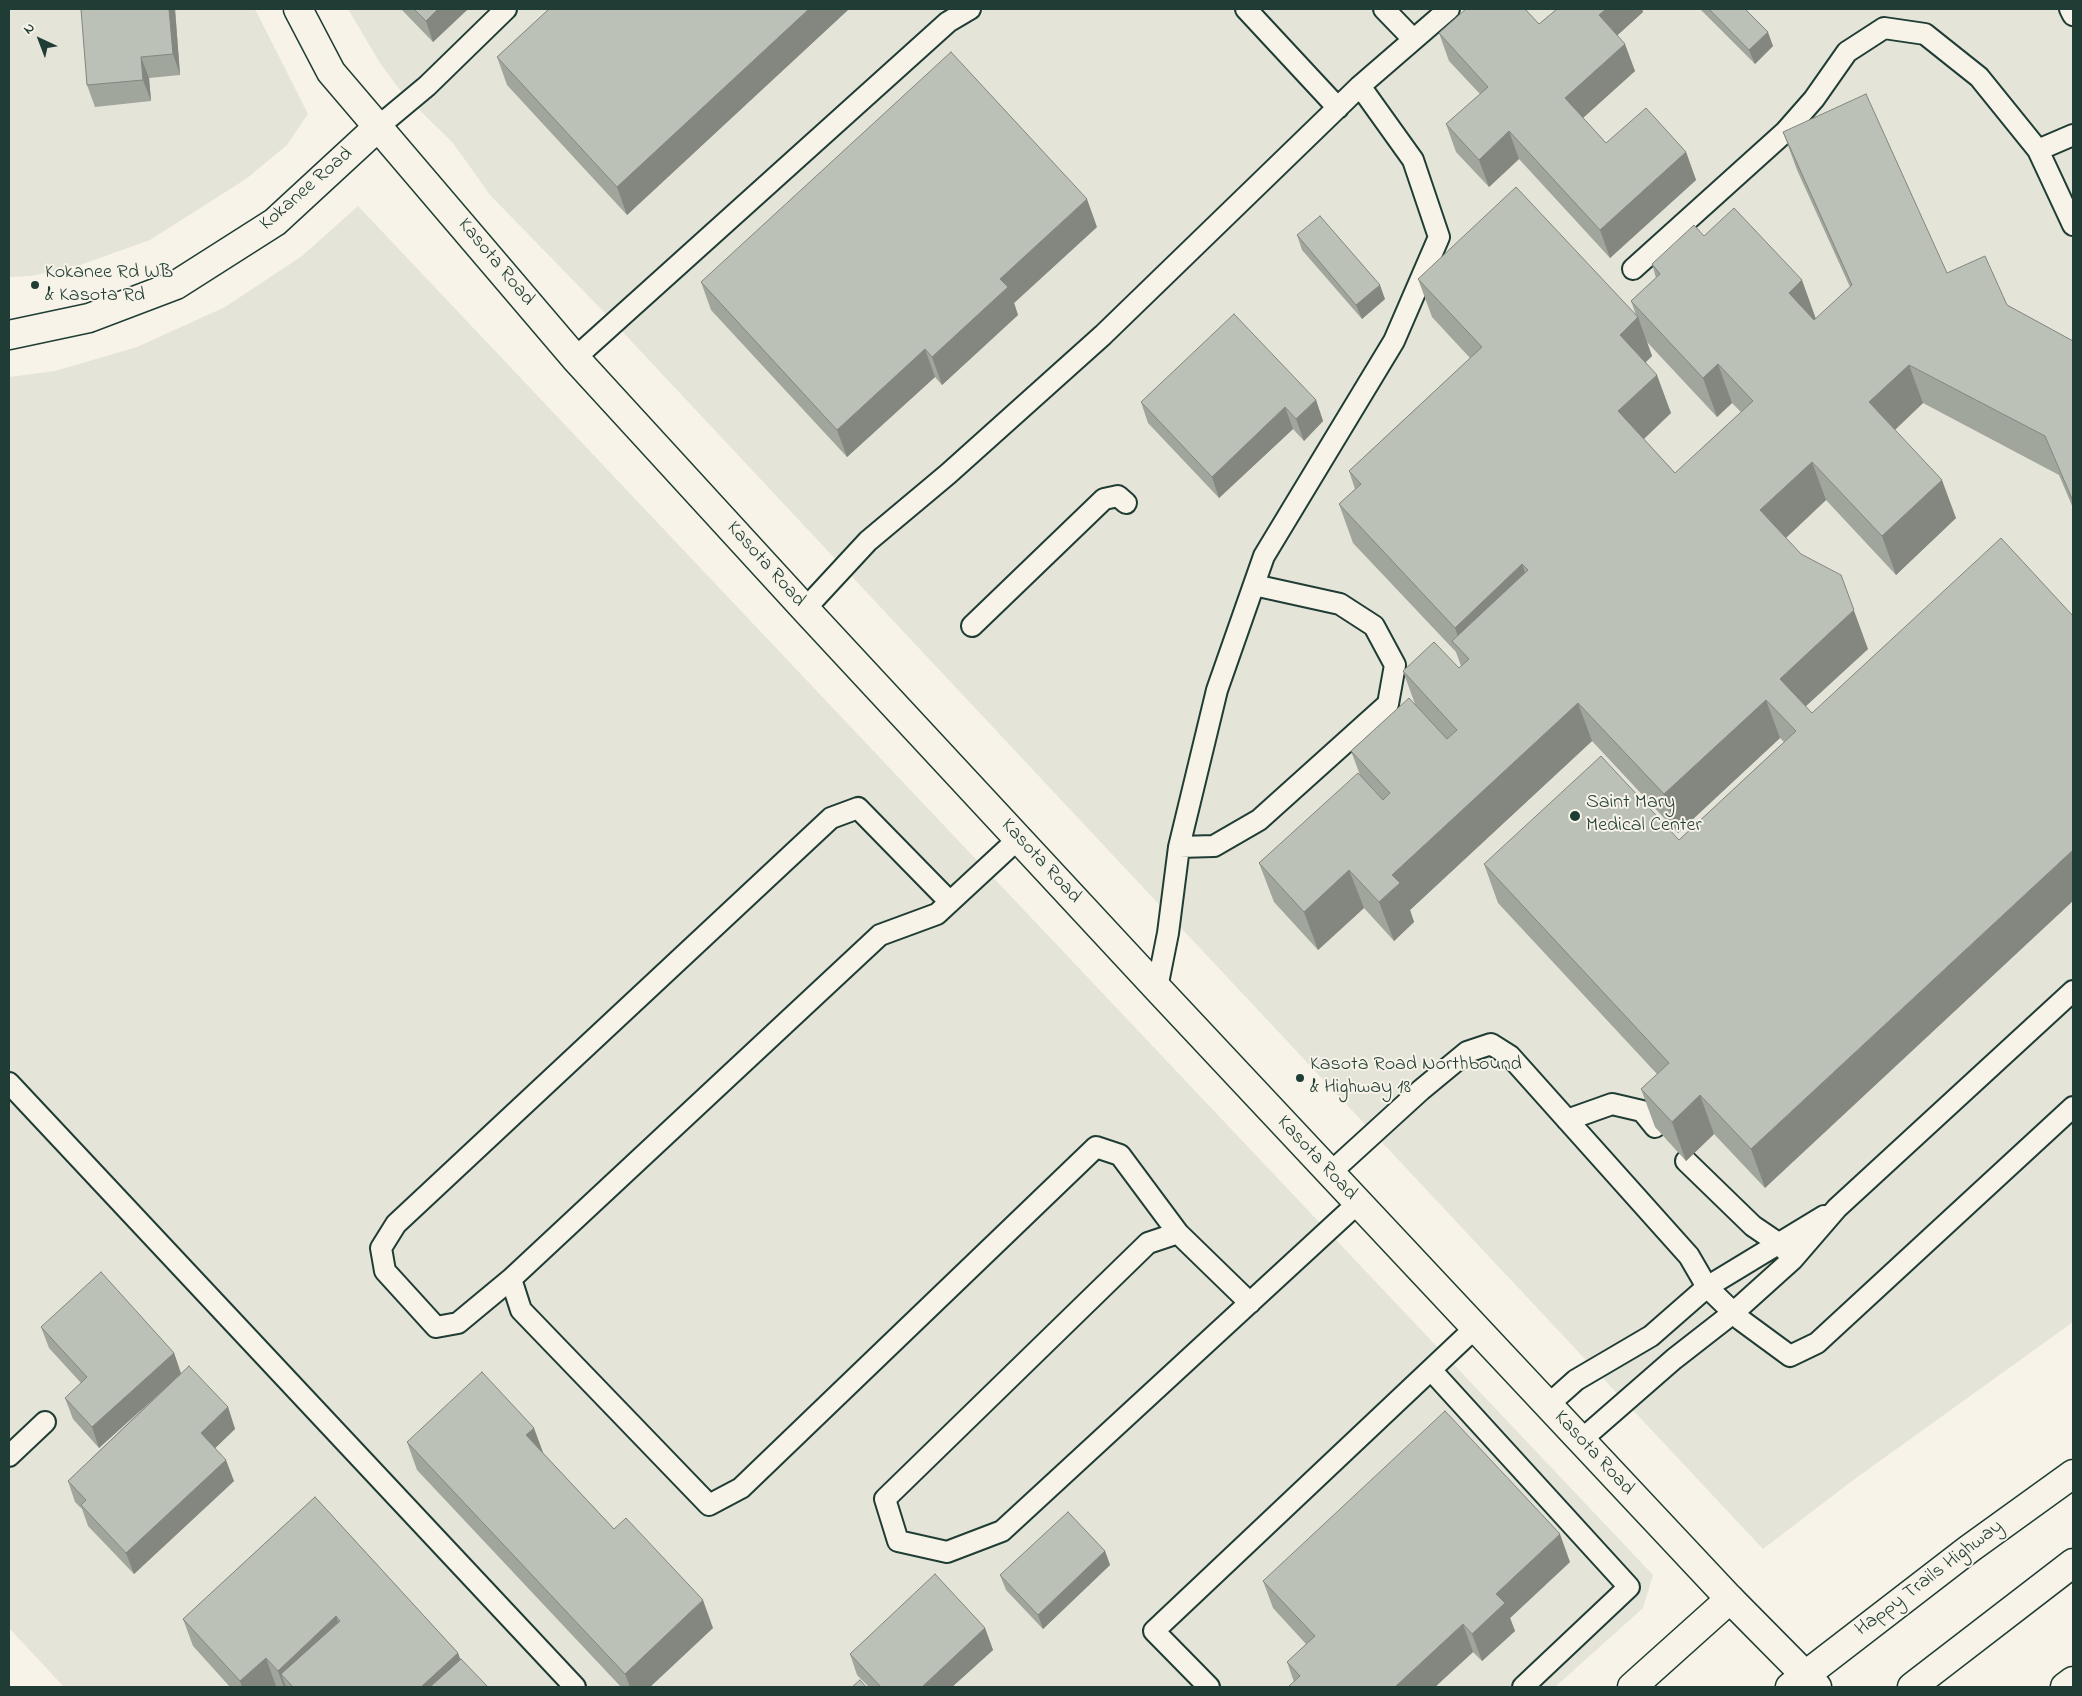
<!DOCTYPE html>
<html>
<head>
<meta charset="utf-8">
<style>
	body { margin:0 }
	#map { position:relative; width:2082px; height:1696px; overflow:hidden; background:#f7f3e8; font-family:"Indie Flower",sans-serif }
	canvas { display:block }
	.frame { position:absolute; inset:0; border:10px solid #1f3d34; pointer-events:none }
	.north { position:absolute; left:15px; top:15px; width:50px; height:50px; -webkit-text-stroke:4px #f7f3e8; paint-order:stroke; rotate:317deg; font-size:14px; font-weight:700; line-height:20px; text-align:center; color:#1f3d34 }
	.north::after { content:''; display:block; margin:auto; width:18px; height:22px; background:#1f3d34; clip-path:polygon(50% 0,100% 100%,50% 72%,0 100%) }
</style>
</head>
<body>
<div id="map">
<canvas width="2082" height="1696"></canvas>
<div class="frame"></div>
<div class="north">N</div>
</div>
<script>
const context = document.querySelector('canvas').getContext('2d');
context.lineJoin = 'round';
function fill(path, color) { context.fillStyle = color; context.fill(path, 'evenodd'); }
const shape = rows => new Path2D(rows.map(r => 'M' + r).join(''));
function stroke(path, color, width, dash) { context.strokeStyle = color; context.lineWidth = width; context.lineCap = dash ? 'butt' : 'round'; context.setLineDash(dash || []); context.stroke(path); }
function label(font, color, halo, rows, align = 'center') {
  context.font = font + ' "Indie Flower",sans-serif'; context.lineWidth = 4; context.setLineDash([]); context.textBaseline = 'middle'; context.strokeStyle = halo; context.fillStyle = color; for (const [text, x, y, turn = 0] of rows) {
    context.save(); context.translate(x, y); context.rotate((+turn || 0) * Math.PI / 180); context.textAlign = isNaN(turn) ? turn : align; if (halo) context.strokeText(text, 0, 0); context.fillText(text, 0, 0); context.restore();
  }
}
fill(shape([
	[9,9,255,9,308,114,287,145,246,179,150,240,80,265,31,276,9,277],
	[348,9,2073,9,2073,1322,1852,1481,1763,1549,603,311,490,195,453,143,403,94,380,63],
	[358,206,1653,1575,1643,1608,1555,1687,64,1687,9,1628,9,377,55,371,137,347,225,307,302,256]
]), '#e5e4d9');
const service = shape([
	[1246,9,1338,108],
	[1384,9,1413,39],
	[2070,9,2073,15],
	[379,126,427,86,506,9],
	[2038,150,2073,135],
	[1633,269,1785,132,1814,99,1847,52,1884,28,1925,34,1979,77,2038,150,2073,225],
	[575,358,948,22,970,9],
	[805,609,868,541,948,474,1103,335,1360,86,1449,9],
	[972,626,1104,499,1118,496,1126,503],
	[1018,839,937,914,880,935,511,1279,521,1310,709,1505,741,1488,1096,1147,1120,1155,1178,1233],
	[1179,847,1214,846,1259,820,1388,704,1395,665,1374,626,1340,604,1254,585],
	[1157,988,1168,933,1179,847,1217,690,1264,556,1394,341,1439,237,1413,160,1360,86],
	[9,1083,575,1687],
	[1567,1120,1612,1104,1642,1111,1655,1127],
	[1686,1161,1753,1226,1778,1243,1786,1251],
	[1330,1173,1421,1090,1467,1052,1491,1044,1510,1056,1689,1256,1707,1287,1741,1320,1790,1356,1817,1343,2073,1107],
	[511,1279,458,1323,436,1327,385,1271,381,1248,396,1224,831,818,858,808,950,902],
	[1250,1303,1178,1233,1148,1243,885,1499,898,1541,947,1552,1002,1531,1358,1203],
	[1431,1370,1629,1587,1523,1687],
	[1548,1405,1576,1380,1651,1336,1707,1287,1824,1216],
	[1580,1441,1674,1359,1733,1313,1793,1259,1837,1208,2073,991],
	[9,1456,45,1422],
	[1209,1687,1154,1631,1475,1328]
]);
const minor = shape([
	[298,9,331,72,575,358,805,609,1157,988,1730,1599],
	[9,335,89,318,176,285,275,222,379,126]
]);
const tertiary = shape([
	[1632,1687,1730,1599,1817,1687],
	[2065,1687,2073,1681]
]);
const primary = shape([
	[1790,1687,1969,1549,2073,1474],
	[1912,1687,2073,1563]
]);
stroke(service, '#1f3d34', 24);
stroke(minor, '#1f3d34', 31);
stroke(tertiary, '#1f3d34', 31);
stroke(primary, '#1f3d34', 31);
stroke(service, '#f7f3e8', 20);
stroke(minor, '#f7f3e8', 28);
stroke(tertiary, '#f7f3e8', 28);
stroke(primary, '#f7f3e8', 28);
fill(shape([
	[81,9,175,9,180,75,149,78,151,101,95,107,87,85],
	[401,9,468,9,433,42],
	[549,9,849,9,627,215,507,85,497,57],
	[1557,9,1642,9,1643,12,1617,35,1635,71,1583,118,1606,143,1686,152,1696,180,1610,258,1519,159,1489,187,1456,152,1446,124,1480,94,1449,61,1439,33,1539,24],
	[1700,9,1745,9,1773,46,1755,64],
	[1783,132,1947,273,2007,305,2073,341,2073,508,2059,475,1923,403,1895,430,1956,518,1896,575,1826,500,1786,538,1868,649,1806,706,1765,1188,1714,1134,1686,1161,1655,1127,1641,1089,1657,1074,1498,903,1484,864,1679,840,1784,742,1780,738,1678,833,1592,741,1410,910,1414,922,1394,941,1364,908,1318,950,1274,902,1259,863,1360,775,1351,751,1415,704,1403,671,1459,668,1461,666,1456,652,1353,543,1339,504,1355,489,1349,471,1470,358,1432,317,1418,279,1636,315,1631,301,1656,278,1652,264,1704,236,1816,319,1850,287,1797,170],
	[1647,342,1717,417,1732,403,1741,412,1675,473,1644,439,1671,413,1646,362,1652,356],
	[1097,227,1014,303,1018,315,942,385,935,377,847,457,711,310,701,282],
	[1297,235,1385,299,1362,319,1302,250],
	[1316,400,1323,421,1304,441,1293,429,1219,498,1148,423,1141,402],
	[41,1327,174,1353,181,1373,228,1407,235,1429,215,1448,234,1481,134,1574,88,1526,82,1509,75,1502,68,1481,155,1397,99,1448,73,1419,65,1398,81,1383,49,1348],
	[407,1442,543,1453,614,1529,713,1628,650,1687,621,1687,417,1470],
	[315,1497,458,1653,460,1659,488,1687,278,1687,276,1686,274,1687,230,1687,193,1646,183,1619],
	[1105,1551,1110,1565,1043,1629,1006,1590,1000,1575],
	[1570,1562,1510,1618,1515,1631,1482,1661,1473,1652,1435,1687,1288,1687,1294,1682,1287,1662,1306,1644,1273,1608,1263,1581],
	[985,1628,993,1650,952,1687,869,1687,857,1675,850,1654]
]), '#a1a69d');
fill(shape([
	[169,9,175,9,180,75,173,54],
	[438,9,468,9,433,42,426,21],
	[809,9,849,9,627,215,617,187],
	[1606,9,1642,9,1643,12,1609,43,1599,15],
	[1768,32,1773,46,1755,64,1749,50],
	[1625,44,1635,71,1575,125,1565,98],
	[141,57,149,78,151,101,143,80],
	[1509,131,1519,159,1489,187,1479,160],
	[1686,152,1696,180,1610,258,1600,230],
	[1087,199,1097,227,1014,303,1018,315,942,385,932,357,1000,279],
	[1802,280,1816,319,1803,332,1789,293],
	[1380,285,1385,299,1362,319,1356,305],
	[1638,317,1652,356,1634,373,1620,335],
	[925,349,935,377,847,457,837,430],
	[1718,364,1732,403,1717,417,1703,378],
	[1909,365,1923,403,1883,441,1869,402],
	[1657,375,1671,413,1632,450,1618,411],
	[1316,400,1323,421,1304,441,1296,419],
	[1285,407,1293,429,1219,498,1212,477],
	[1812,462,1826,500,1774,549,1760,510],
	[1942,480,1956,518,1896,575,1882,536],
	[1522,564,1536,603,1464,655,1455,628],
	[1841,575,1868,649,1794,717,1780,679],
	[1766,700,1780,738,1678,833,1664,794],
	[1578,703,1592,741,1410,910,1414,922,1394,941,1379,902,1392,875],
	[2073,850,2073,901,1765,1188,1751,1149],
	[1349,870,1364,908,1318,950,1304,912],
	[1700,1095,1714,1134,1686,1161,1672,1122],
	[174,1353,181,1374,99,1448,92,1427],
	[228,1407,235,1429,208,1455,201,1433],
	[534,1428,544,1455,526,1435],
	[226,1460,234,1481,134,1574,126,1553],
	[1560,1534,1570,1562,1510,1618,1515,1631,1482,1661,1472,1634,1496,1594],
	[1105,1551,1110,1565,1043,1629,1038,1615],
	[703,1600,713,1628,650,1687,630,1687,625,1674],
	[336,1616,346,1644,281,1674,286,1687,284,1687,278,1671],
	[1463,1624,1473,1652,1435,1687,1395,1687],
	[985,1628,993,1650,952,1687,922,1687],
	[458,1653,468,1680,461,1687,421,1687],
	[266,1658,276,1686,274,1687,242,1687,240,1681]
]), '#83877f');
const building = shape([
	[81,9,169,9,173,54,141,57,143,80,87,85,81,9],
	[414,9,438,9,426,21,414,9],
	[549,9,809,9,617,187,497,57,549,9],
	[1466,9,1525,9,1539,24,1557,9,1606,9,1599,15,1625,44,1565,98,1606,143,1646,108,1686,152,1600,230,1509,131,1479,160,1446,124,1488,87,1439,33,1466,9],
	[1709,9,1745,9,1768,32,1749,50,1709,9],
	[951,52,1087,199,1000,279,1008,287,932,357,925,349,837,430,701,282,951,52],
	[1866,94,1947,273,1985,256,2007,305,2073,341,2073,501,2045,436,1909,365,1869,402,1942,480,1882,536,1812,462,1760,510,1801,554,1841,575,1854,610,1780,679,1812,713,2001,538,2073,616,2073,850,1751,1149,1700,1095,1672,1122,1641,1089,1669,1063,1484,864,1601,756,1679,840,1796,731,1766,700,1664,794,1578,703,1392,875,1400,883,1379,902,1349,870,1304,912,1259,863,1358,773,1383,800,1390,793,1351,751,1409,698,1447,739,1457,730,1403,671,1434,642,1459,668,1469,659,1452,641,1528,570,1522,564,1455,628,1339,504,1361,484,1349,471,1482,347,1418,279,1516,187,1638,317,1620,335,1657,375,1618,411,1675,473,1753,401,1718,364,1703,378,1631,301,1660,274,1652,264,1694,225,1704,236,1734,208,1802,280,1789,293,1814,320,1852,285,1783,132,1866,94],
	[1320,216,1380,285,1356,305,1297,235,1320,216],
	[1234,314,1316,400,1296,419,1285,407,1212,477,1141,402,1234,314],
	[101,1272,174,1353,92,1427,65,1398,87,1377,41,1327,101,1272],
	[189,1366,228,1407,201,1433,226,1460,126,1553,81,1505,86,1500,68,1481,189,1366],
	[482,1372,534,1428,526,1435,614,1529,626,1518,703,1600,625,1674,407,1442,482,1372],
	[1445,1411,1560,1534,1496,1594,1505,1603,1472,1634,1463,1624,1395,1687,1288,1687,1300,1676,1287,1662,1315,1636,1263,1581,1445,1411],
	[315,1497,458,1653,421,1687,293,1687,281,1674,340,1621,336,1616,278,1671,266,1658,240,1681,183,1619,315,1497],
	[1068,1512,1105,1551,1038,1615,1000,1575,1068,1512],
	[935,1574,985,1628,922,1687,881,1687,850,1654,935,1574],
	[461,1659,488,1687,430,1687,461,1659],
	[860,1680,866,1687,852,1687,860,1680]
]);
fill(building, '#bbc1b6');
stroke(building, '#83877f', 1);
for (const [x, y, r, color] of [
	[35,285,5,"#1f3d34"],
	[1575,816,6,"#1f3d34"],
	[1300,1078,5,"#1f3d34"]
]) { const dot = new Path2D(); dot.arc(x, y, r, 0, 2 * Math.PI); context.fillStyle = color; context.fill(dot); stroke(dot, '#f7f3e8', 2); }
label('20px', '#1f3d34', '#f7f3e8', [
	["Kokanee Road",307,190,-41],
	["Kasota Road",495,263,50],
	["Kasota Road",765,565,48],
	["Kasota Road",1040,862,47],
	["Kasota Road",1316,1159,47],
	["Kasota Road",1593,1454,47],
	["Happy Trails Highway",1930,1579,-37]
]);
label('20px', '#1f3d34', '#f7f3e8', [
	["Kokanee Rd WB",45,274],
	["& Kasota Rd",45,297],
	["Saint Mary",1586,804],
	["Medical Center",1586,827],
	["Kasota Road Northbound",1310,1066],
	["& Highway 18",1310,1089]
], 'left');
</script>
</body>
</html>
